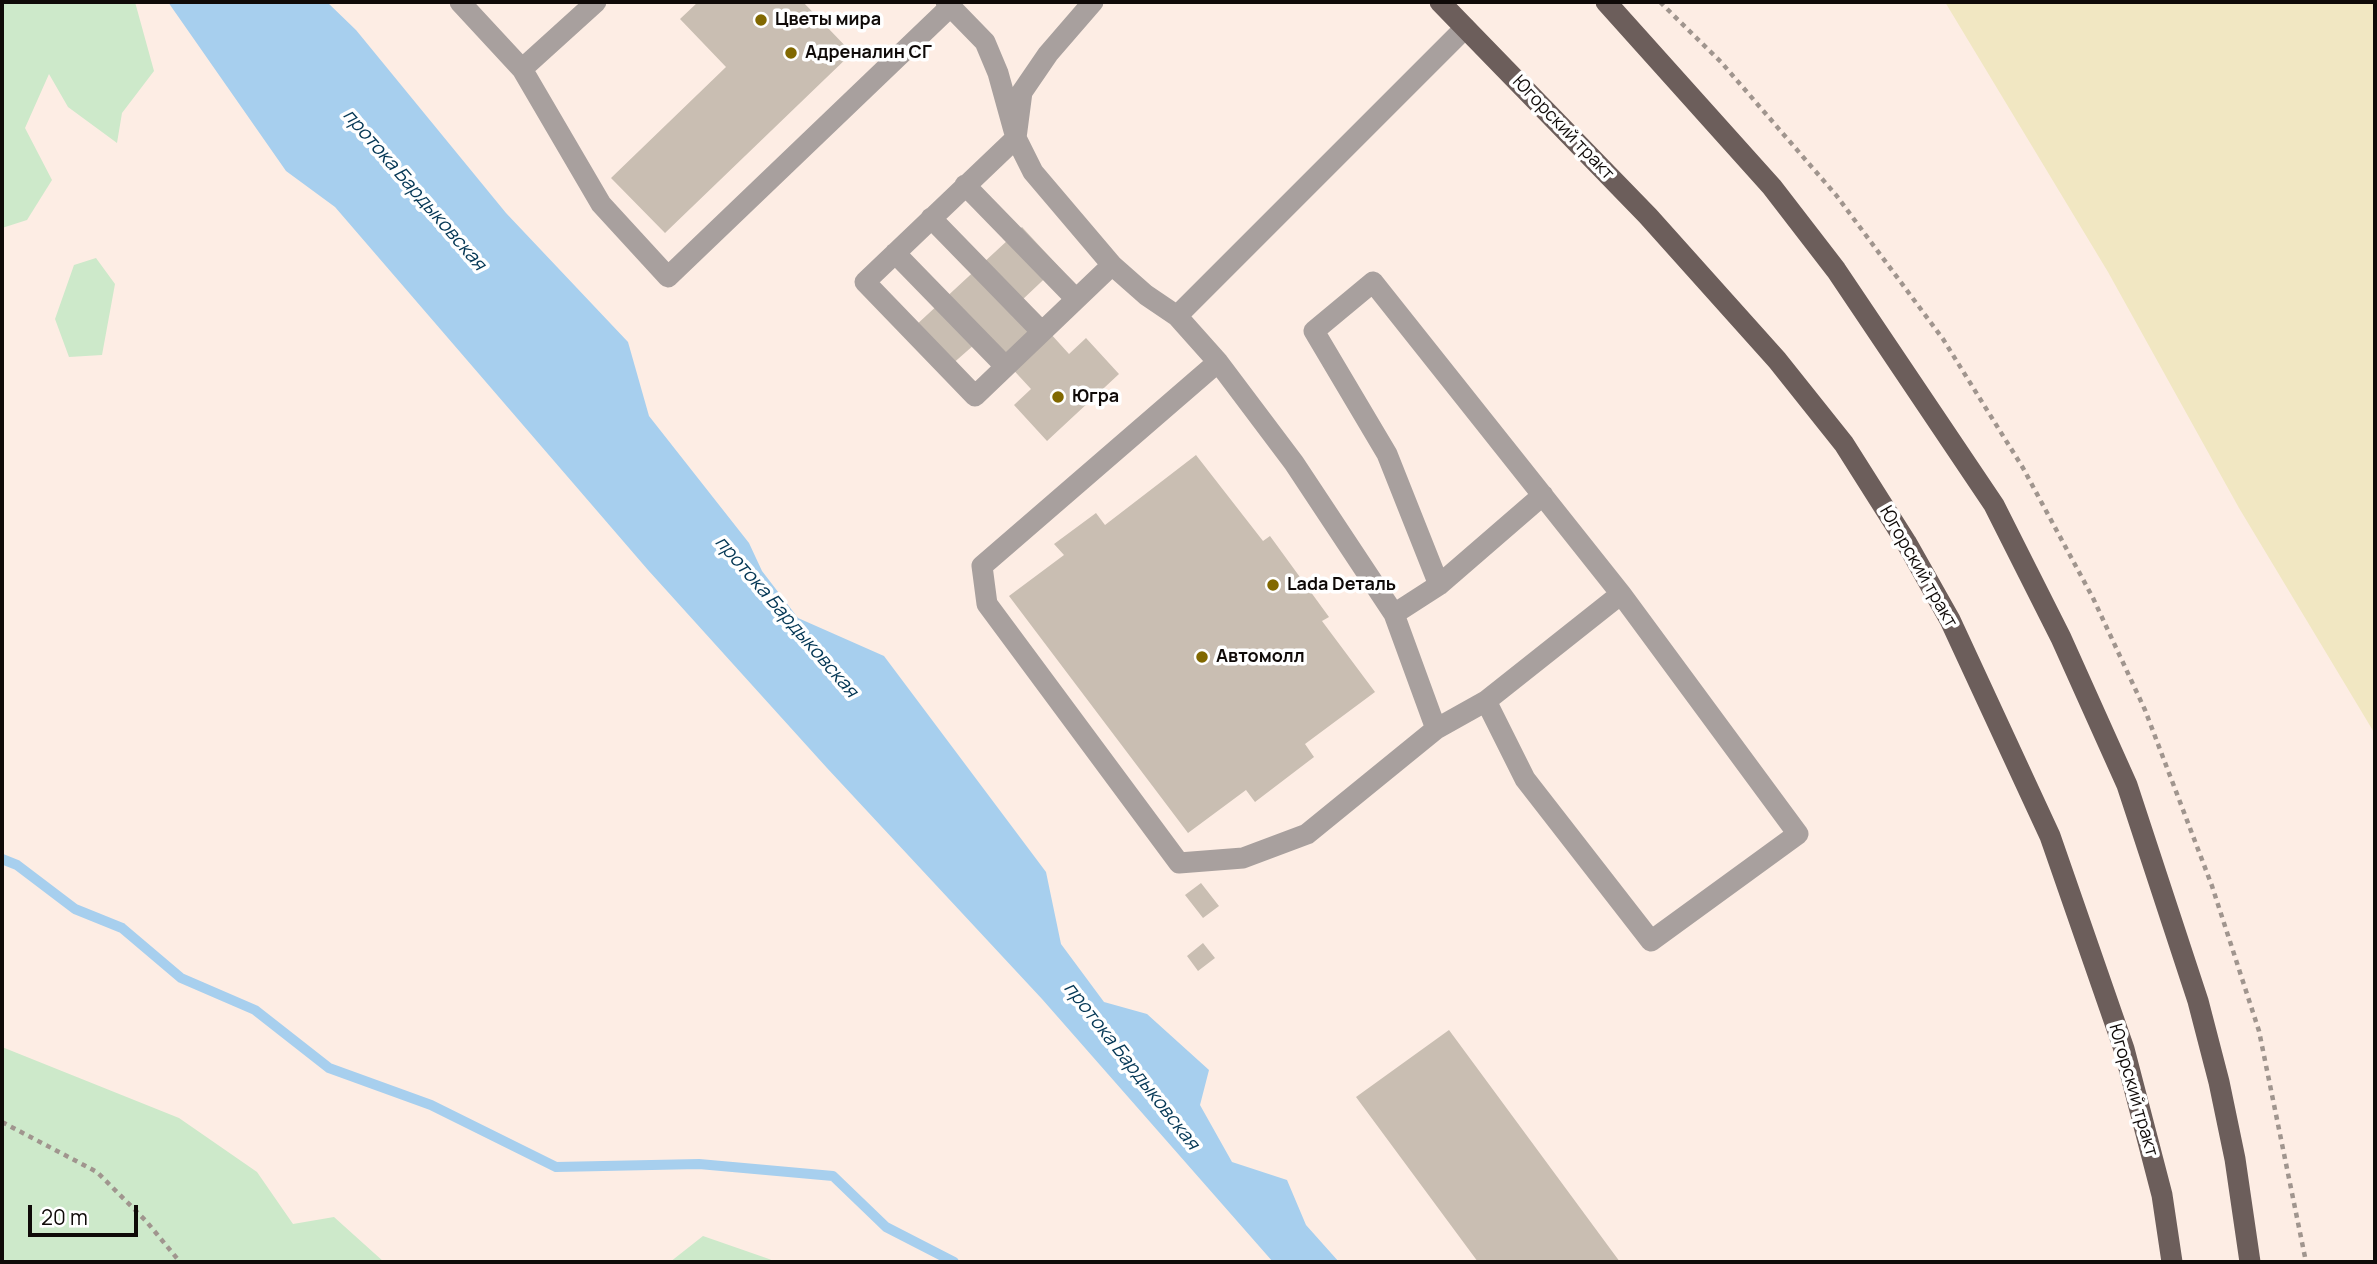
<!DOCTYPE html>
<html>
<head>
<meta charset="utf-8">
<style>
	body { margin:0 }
	#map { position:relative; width:2377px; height:1264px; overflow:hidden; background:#fdede4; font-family:Manrope,sans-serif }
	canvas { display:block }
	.frame { position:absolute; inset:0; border:4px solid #0f0a08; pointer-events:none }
	.scale { position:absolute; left:28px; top:1205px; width:110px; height:32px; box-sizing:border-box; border:4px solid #0f0a08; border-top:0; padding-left:9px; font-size:21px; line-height:24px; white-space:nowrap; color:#0f0a08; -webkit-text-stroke:5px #fff; paint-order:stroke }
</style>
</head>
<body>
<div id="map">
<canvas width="2377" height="1264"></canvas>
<div class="frame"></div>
<div class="scale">20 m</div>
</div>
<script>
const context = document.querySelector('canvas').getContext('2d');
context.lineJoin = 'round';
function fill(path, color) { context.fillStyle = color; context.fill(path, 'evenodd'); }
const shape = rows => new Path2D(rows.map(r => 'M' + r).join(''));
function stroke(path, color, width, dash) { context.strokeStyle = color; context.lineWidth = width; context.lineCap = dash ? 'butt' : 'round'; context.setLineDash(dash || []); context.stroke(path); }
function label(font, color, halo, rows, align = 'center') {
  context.font = font + ' Manrope,sans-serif'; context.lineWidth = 7; context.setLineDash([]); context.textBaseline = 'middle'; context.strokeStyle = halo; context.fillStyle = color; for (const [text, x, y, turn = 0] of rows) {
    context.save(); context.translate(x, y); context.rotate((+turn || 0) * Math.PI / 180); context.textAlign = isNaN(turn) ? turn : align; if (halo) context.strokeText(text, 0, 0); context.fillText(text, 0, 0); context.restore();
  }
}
fill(shape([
	[2,2,135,2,154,71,122,113,117,143,68,107,49,74,25,128,52,180,27,220,2,228],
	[96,258,115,284,102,355,69,357,55,319,74,265],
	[2,1047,179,1118,257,1172,293,1224,334,1217,384,1262,2,1262],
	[703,1236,769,1259,776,1262,670,1262]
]), '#cde9ca');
fill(shape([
	[1945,2,2375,2,2375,734,2239,508,2108,272]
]), '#f1e7c2');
fill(shape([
	[168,2,327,2,356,30,506,213,628,342,649,416,749,543,762,571,798,618,884,656,1046,872,1061,944,1104,1002,1147,1014,1209,1070,1200,1105,1232,1162,1287,1180,1306,1225,1339,1262,1273,1262,1042,999,827,768,648,570,335,207,286,171]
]), '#a7cfee');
stroke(shape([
	[2,859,17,865,75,909,122,928,181,978,255,1010,329,1068,431,1105,556,1167,699,1164,833,1176,886,1227,954,1262]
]), '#a7cfee', 10);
fill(shape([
	[698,2,803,2,852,53,665,233,611,178,726,67,680,19],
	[1022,227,1058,266,1021,301,1069,354,1086,338,1119,374,1047,441,1014,405,1031,389,983,337,950,366,914,327],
	[1196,455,1263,541,1270,536,1329,617,1322,621,1375,692,1305,744,1314,757,1255,802,1246,790,1188,833,1009,596,1064,555,1054,544,1096,513,1105,525],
	[1201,883,1219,906,1203,918,1185,895],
	[1203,943,1215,958,1198,971,1187,956],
	[1449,1030,1620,1262,1478,1262,1356,1097]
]), '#c9beb2');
stroke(shape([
	[1660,2,1721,62,1836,195,1943,339,2023,468,2093,598,2145,710,2212,886,2259,1031,2306,1262],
	[2,1122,97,1172,146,1221,180,1262]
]), '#a0958e', 4.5, [5, 5]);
stroke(shape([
	[460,2,522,69,601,204,668,277,950,7],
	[946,2,985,42,998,73,1016,138,1033,172,1112,265,1146,295,1177,316,1218,362,1294,463,1394,614,1436,729],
	[1093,2,1048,54,1022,92,1016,138,865,282,975,396,1112,265],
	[522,69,596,2],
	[965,185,1075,298],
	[931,218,1041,331],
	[895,253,1005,366],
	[1177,316,1465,28],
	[1218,362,982,566,987,604,1179,863,1243,858,1307,834,1436,729,1486,701,1621,594],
	[1439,585,1387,454,1314,331,1373,282,1621,594,1798,834,1651,941,1525,779,1486,701],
	[1394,614,1439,585,1543,495]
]), '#a8a09e', 21);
stroke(shape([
	[1440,2,1648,216,1777,360,1844,444,1906,542,1950,620,2050,836,2124,1049,2162,1195,2172,1262],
	[1606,2,1772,187,1836,270,1994,505,2061,638,2127,785,2198,1001,2219,1082,2235,1159,2250,1262]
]), '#6c5e5b', 21);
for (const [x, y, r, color] of [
	[761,20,7,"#816800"],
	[791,53,7,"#816800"],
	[1058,397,7,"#816800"],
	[1273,585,7,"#816800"],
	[1202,657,7,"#816800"]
]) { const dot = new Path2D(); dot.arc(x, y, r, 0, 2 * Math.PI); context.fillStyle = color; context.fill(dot); stroke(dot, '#fff', 2.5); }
label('bold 18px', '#0f0a08', '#fff', [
	["Цветы мира",775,20],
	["Адреналин СГ",805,53],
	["Югра",1072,397],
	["Lada Dеталь",1287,585],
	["Автомолл",1216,657]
], 'left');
label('18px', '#0f0a08', '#fff', [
	["Югорский тракт",1563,128,46],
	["Югорский тракт",1918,567,60],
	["Югорский тракт",2133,1090,74]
]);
label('italic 19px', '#033654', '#fff', [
	["протока Бардыковская",414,190,49],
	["протока Бардыковская",786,617,49],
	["протока Бардыковская",1131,1066,52]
]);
</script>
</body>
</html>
